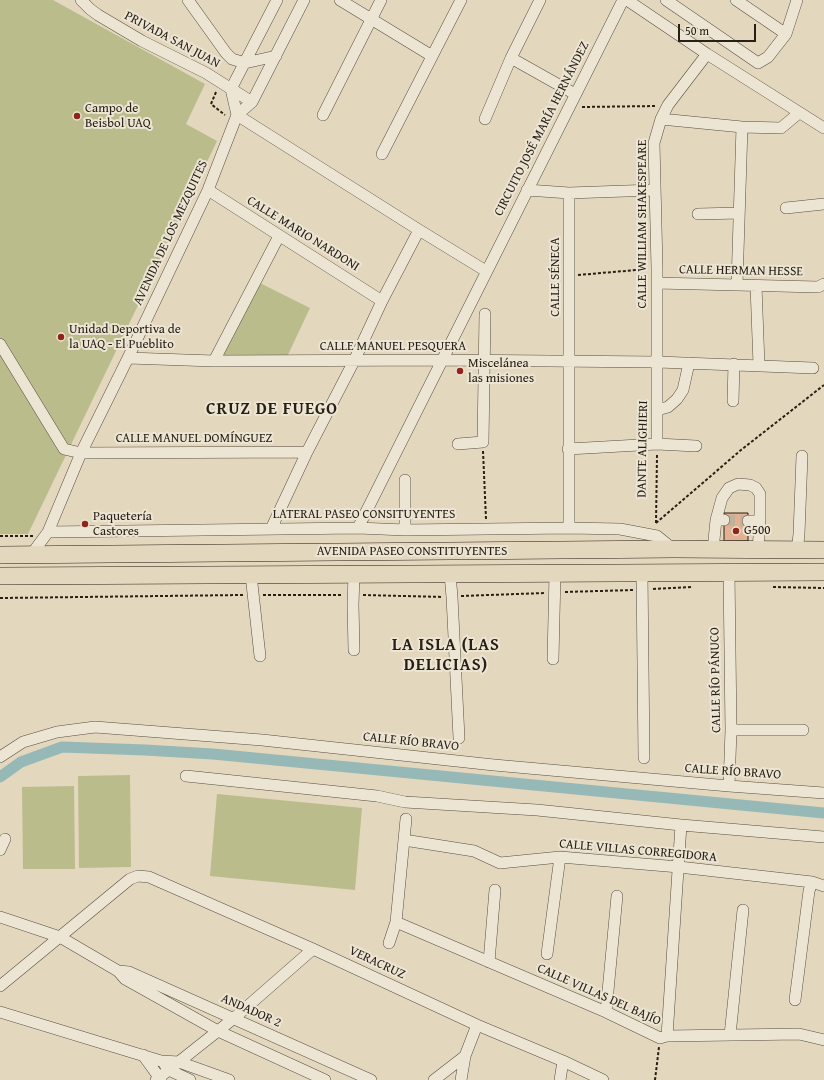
<!DOCTYPE html>
<html>
<head>
<meta charset="utf-8">
<style>
	body { margin:0 }
	#map { position:relative; width:824px; height:1080px; overflow:hidden; background:#e3d7bd; font-family:"Gentium Book Plus",serif }
	canvas { display:block }
	.scale { position:absolute; left:678px; top:24px; width:78px; height:18px; box-sizing:border-box; border:2px solid #282016; border-top:0; padding-left:5px; font-size:12px; line-height:14px; white-space:nowrap; color:#282016; -webkit-text-stroke:3px #ede5d4; paint-order:stroke }
</style>
</head>
<body>
<div id="map">
<canvas width="824" height="1080"></canvas>
<div class="scale">50 m</div>
</div>
<script>
const context = document.querySelector('canvas').getContext('2d');
context.lineJoin = 'round';
function fill(path, color) { context.fillStyle = color; context.fill(path, 'evenodd'); }
const shape = rows => new Path2D(rows.map(r => 'M' + r).join(''));
function stroke(path, color, width, dash) { context.strokeStyle = color; context.lineWidth = width; context.lineCap = dash ? 'butt' : 'round'; context.setLineDash(dash || []); context.stroke(path); }
function label(font, color, halo, rows, align = 'center') {
  context.font = font + ' "Gentium Book Plus",serif'; context.lineWidth = 4; context.setLineDash([]); context.textBaseline = 'middle'; context.strokeStyle = halo; context.fillStyle = color; for (const [text, x, y, turn = 0] of rows) {
    context.save(); context.translate(x, y); context.rotate((+turn || 0) * Math.PI / 180); context.textAlign = isNaN(turn) ? turn : align; if (halo) context.strokeText(text, 0, 0); context.fillText(text, 0, 0); context.restore();
  }
}
fill(shape([
	[0,0,53,0,205,84,186,124,217,141,28,534,0,534],
	[258,282,310,308,286,359,219,359],
	[130,775,131,867,79,868,78,776],
	[74,786,75,869,23,869,22,787],
	[217,794,362,808,355,890,210,876]
]), '#bbbc8c');
stroke(shape([
	[0,777,21,762,62,747,145,750,213,754,824,813]
]), '#96b8b6', 11);
const building = shape([
	[724,513,748,513,748,541,724,541,724,513]
]);
fill(building, '#e3b192');
stroke(building, '#282016', 1);
stroke(shape([
	[724,520,748,521]
]), '#beb29c', 11, [11, 5.5]);
const minor = shape([
	[81,0,90,9,98,15,142,41,206,73,252,102],
	[188,0,226,53,232,59,245,63,276,56],
	[340,0,432,56],
	[627,0,707,54,824,128],
	[666,0,758,63,768,57,786,34,797,0],
	[736,0,786,34],
	[511,58,575,94],
	[237,115,419,230,486,271],
	[237,115,231,89,277,0],
	[323,115,381,0],
	[485,119,511,58,540,0],
	[661,119,742,127,781,128,799,113],
	[382,154,461,0],
	[208,190,382,301],
	[527,190,569,193,654,190],
	[786,208,824,204],
	[698,214,739,213],
	[657,283,818,287,824,284],
	[737,284,742,127],
	[756,286,759,365],
	[0,344,64,449,81,453,307,452],
	[128,358,214,361,442,360,658,362,813,368],
	[214,361,279,236],
	[733,401,734,364],
	[657,410,668,407,677,399,683,390,689,363],
	[458,444,483,442,485,314],
	[657,444,657,268,654,143,661,119,668,105,707,54],
	[568,449,657,444,696,446],
	[405,480,405,530],
	[716,520,722,498,729,488,738,484,750,485,756,488,760,494,760,521],
	[748,521,760,521,758,551],
	[358,528,623,0],
	[569,528,569,193],
	[271,529,307,452,354,361,382,301,419,230],
	[48,532,358,528,405,530,569,528,620,529,657,536,673,549],
	[713,550,716,520,724,520],
	[797,551,799,534,802,456],
	[31,555,48,532,81,453,128,358,208,190,237,115,252,102,304,0],
	[642,573,644,758],
	[450,574,452,597,459,738],
	[251,575,260,656],
	[354,575,353,605,354,650],
	[553,659,555,574],
	[731,730,803,730],
	[0,757,23,742,57,732,95,727,262,740,494,765,729,786,824,793],
	[186,776,377,796,405,802,537,810,681,825,824,837],
	[729,786,731,730,729,572],
	[404,840,474,851,500,863,560,857,679,867,812,882,824,886],
	[0,850,5,839],
	[0,917,60,937,118,971,125,979,218,1031,325,1080],
	[396,922,606,1012,660,1038,667,1036,799,1034,824,1040],
	[389,943,396,922,406,819],
	[547,954,560,857],
	[489,962,495,890],
	[118,971,129,972,371,1080],
	[0,986,130,879,138,876,149,877,313,949,477,1025,563,1061,603,1080],
	[795,1000,809,891,812,882],
	[0,1012,161,1061,179,1062,229,1080],
	[606,1012,617,896],
	[730,1035,743,910],
	[667,1036,681,825],
	[143,1055,161,1080],
	[165,1065,169,1070,190,1080],
	[156,1080,233,1019,313,949],
	[434,1080,465,1056],
	[461,1080,465,1056,477,1025],
	[560,1080,563,1061]
]);
const highway = shape([
	[0,555,674,549,824,550],
	[0,576,824,572]
]);
stroke(minor, '#574e40', 12);
stroke(highway, '#282016', 18);
stroke(shape([
	[216,92,211,104,225,115],
	[582,107,657,106],
	[578,275,648,269],
	[483,451,486,519],
	[656,523,741,450,824,385],
	[656,523,657,455],
	[0,536,33,536],
	[773,587,824,588],
	[653,589,693,587],
	[565,592,633,590],
	[263,595,343,595],
	[363,595,443,597],
	[461,596,545,593],
	[0,598,243,595],
	[655,1080,659,1047]
]), '#282016', 2, [3, 2]);
stroke(minor, '#ede5d4', 11);
stroke(highway, '#e3d7bd', 17);
for (const [x, y, r, color] of [
	[77,116,4,"#8f2418"],
	[61,337,4,"#8f2418"],
	[460,371,4,"#8f2418"],
	[85,524,4,"#8f2418"],
	[736,531,4,"#8f2418"]
]) { const dot = new Path2D(); dot.arc(x, y, r, 0, 2 * Math.PI); context.fillStyle = color; context.fill(dot); stroke(dot, '#ede5d4', 1.5); }
label('13px', '#282016', '#ede5d4', [
	["PRIVADA SAN JUAN",172,40,28],
	["CIRCUITO JOSÉ MARÍA HERNÁNDEZ",542,129,-63],
	["CALLE WILLIAM SHAKESPEARE",643,224,-90],
	["AVENIDA DE LOS MEZQUITES",171,233,-65],
	["CALLE MARIO NARDONI",303,234,32],
	["CALLE HERMAN HESSE",741,271,1],
	["CALLE SÉNECA",556,277,-90],
	["CALLE MANUEL PESQUERA",393,347],
	["CALLE MANUEL DOMÍNGUEZ",194,439],
	["DANTE ALIGHIERI",643,449,-89],
	["LATERAL PASEO CONSITUYENTES",364,515],
	["AVENIDA PASEO CONSTITUYENTES",412,552],
	["CALLE RÍO PÁNUCO",716,680,-91],
	["CALLE RÍO BRAVO",411,742,6],
	["CALLE RÍO BRAVO",733,772,4],
	["CALLE VILLAS CORREGIDORA",638,851,5],
	["VERACRUZ",377,963,25],
	["CALLE VILLAS DEL BAJÍO",599,995,24],
	["ANDADOR 2",251,1011,24]
]);
label('13px', '#282016', '#ede5d4', [
	["Campo de",85,109],
	["Beisbol UAQ",85,124],
	["Unidad Deportiva de",69,330],
	["la UAQ - El Pueblito",69,345],
	["Miscelánea",468,364],
	["las misiones",468,379],
	["Paquetería",93,517],
	["Castores",93,532],
	["G500",744,531]
], 'left');
context.letterSpacing = '1px';
label('bold 17px', '#282016', '#ede5d4', [
	["CRUZ DE FUEGO",272,410],
	["LA ISLA (LAS",446,646],
	["DELICIAS)",446,666]
]);
context.letterSpacing = '0px';
</script>
</body>
</html>
